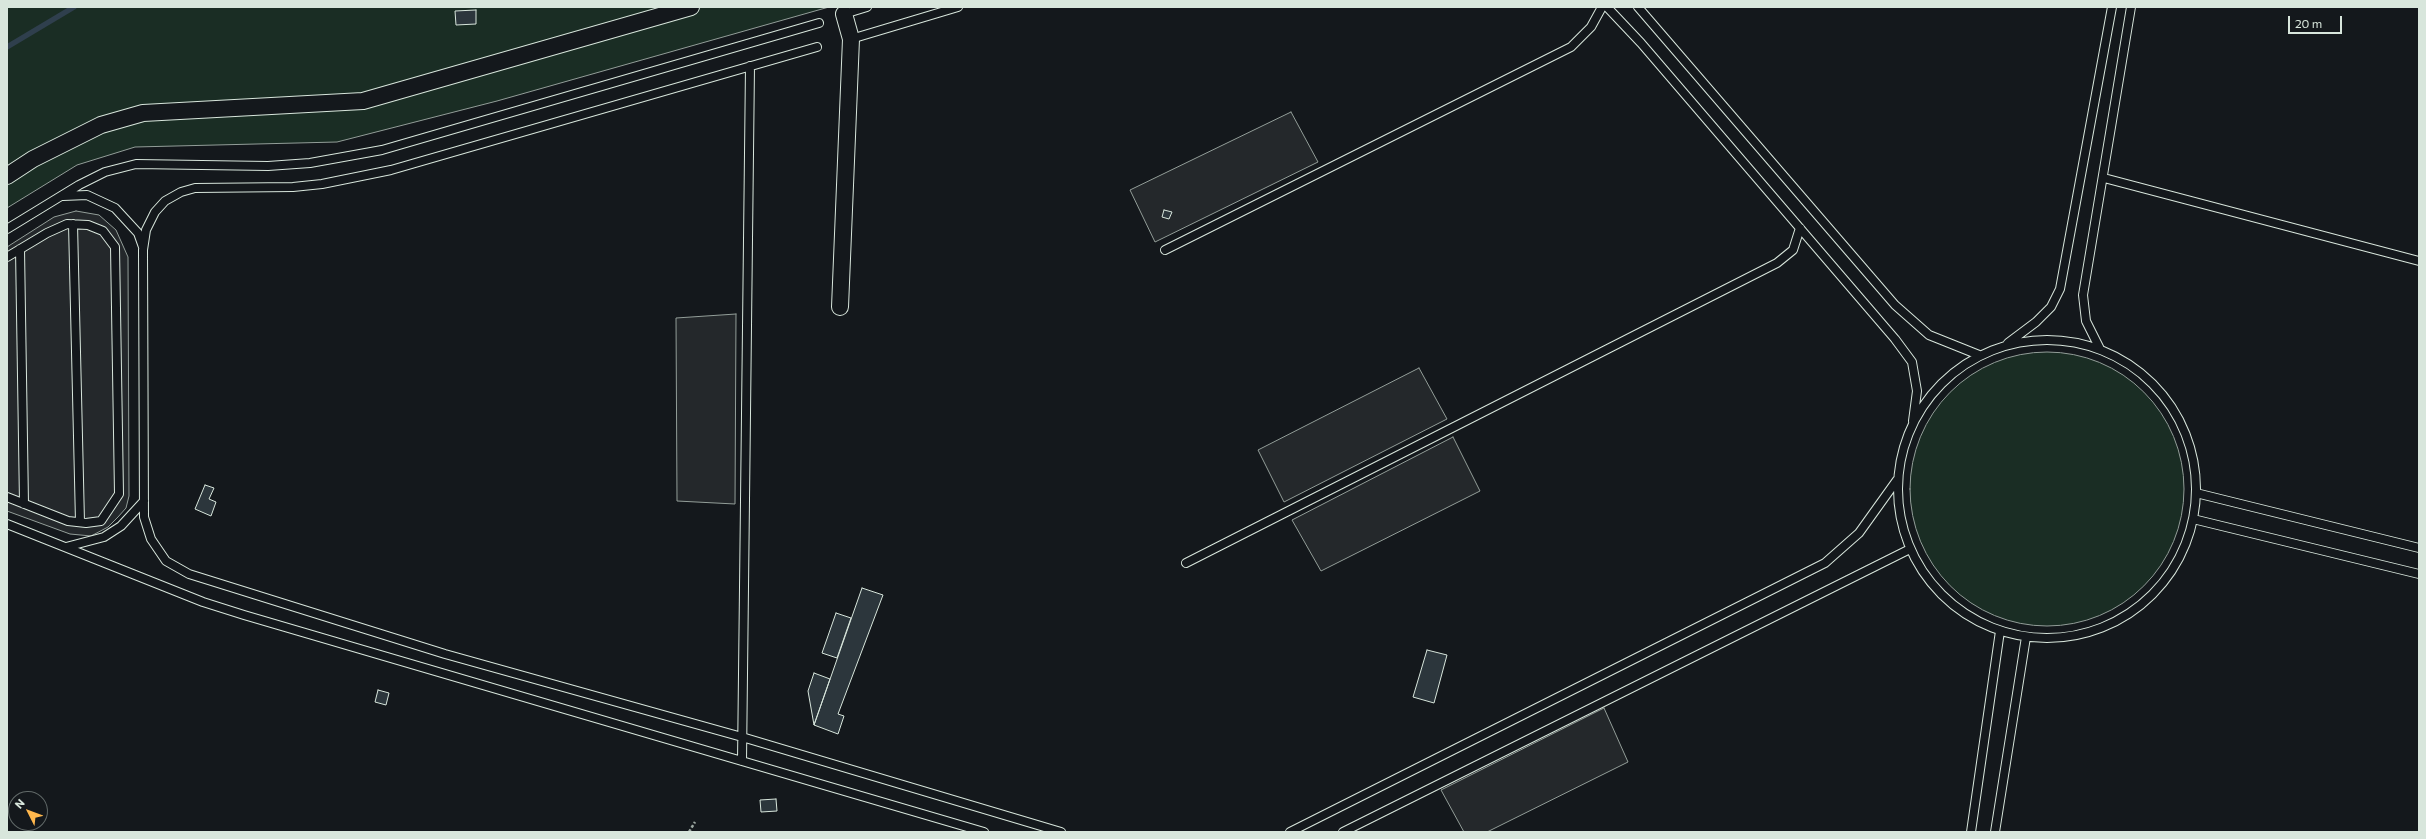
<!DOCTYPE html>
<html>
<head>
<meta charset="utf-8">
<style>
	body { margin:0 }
	#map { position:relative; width:2426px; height:839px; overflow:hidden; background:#14181c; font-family:Commissioner,sans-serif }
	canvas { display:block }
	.frame { position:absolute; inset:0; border:8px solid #d8e6dc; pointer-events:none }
	.north { position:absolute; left:8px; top:791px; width:40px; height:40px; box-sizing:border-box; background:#14181c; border:1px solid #626a69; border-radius:50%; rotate:312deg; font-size:11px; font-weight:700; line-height:16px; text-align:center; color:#d8e6dc }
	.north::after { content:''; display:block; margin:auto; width:14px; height:18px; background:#ffb74d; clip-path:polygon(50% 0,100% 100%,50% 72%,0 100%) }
	.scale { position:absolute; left:2288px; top:16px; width:54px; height:18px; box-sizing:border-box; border:2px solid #d8e6dc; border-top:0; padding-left:5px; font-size:12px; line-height:14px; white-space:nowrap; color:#d8e6dc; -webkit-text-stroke:3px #14181c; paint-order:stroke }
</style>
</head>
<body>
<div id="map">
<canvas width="2426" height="839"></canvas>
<div class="frame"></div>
<div class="north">N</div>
<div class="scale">20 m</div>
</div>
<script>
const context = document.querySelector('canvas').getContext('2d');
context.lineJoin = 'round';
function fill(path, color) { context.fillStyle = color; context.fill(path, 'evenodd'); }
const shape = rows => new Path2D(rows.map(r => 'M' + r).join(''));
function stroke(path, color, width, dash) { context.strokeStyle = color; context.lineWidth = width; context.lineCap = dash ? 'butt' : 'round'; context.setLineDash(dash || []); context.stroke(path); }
const green = shape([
	[7,7,829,7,497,101,337,142,135,147,77,165,7,208,7,7],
	'1910 489a137 137 0 1 1 274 0a137 137 0 1 1-274 0Z'
]);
fill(green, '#1a2d24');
stroke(green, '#939e99', 1);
const parking = shape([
	[1291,112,1318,162,1155,242,1130,190,1291,112],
	[76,211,99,215,116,230,128,257,129,496,126,508,118,517,108,527,91,536,70,534,7,511,7,247,54,217,76,211],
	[736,314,735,504,677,501,676,318,736,314],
	[1419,368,1447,419,1284,502,1258,450,1419,368],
	[1453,437,1480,491,1321,571,1292,520,1453,437],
	[1604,708,1628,762,1487,832,1464,832,1441,790,1604,708]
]);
fill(parking, '#24282b');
stroke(parking, '#939e99', 1);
stroke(shape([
	[7,47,74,7]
]), '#2f3f4d', 5.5);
const building = shape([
	[476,10,476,24,456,25,455,11,476,10],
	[1164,210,1172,212,1169,219,1162,217,1164,210],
	[205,485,214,488,209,499,216,502,211,516,195,509,205,485],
	[862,588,883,595,838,714,844,716,838,734,814,725,862,588],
	[836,613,851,618,837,658,822,653,836,613],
	[1427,650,1447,655,1434,703,1413,697,1427,650],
	[814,673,830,679,814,725,808,691,814,673],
	[378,690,389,693,386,705,375,702,378,690],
	[776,799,777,811,761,812,760,800,776,799]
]);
fill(building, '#2c363c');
stroke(building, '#d8e6dc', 1);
const service = shape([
	[1607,7,1641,43,1895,339,1912,362,1917,391,1913,421],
	[1638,7,1895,305,1929,335,1979,355],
	[844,14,867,7],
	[851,39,958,7],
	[817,47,391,170,322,184,293,187,195,188,181,192,165,201,155,212,146,230,143,250,144,517,151,539,166,561,189,574,445,654,742,737,1061,832],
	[2104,178,2419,261],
	[63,196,87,195,115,208,138,233,143,247],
	[73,224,80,522],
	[7,229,79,185,105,172,136,164,268,166,310,163,382,150,819,23],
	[20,249,24,504],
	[1165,250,1571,47,1591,27,1602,7],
	[7,257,47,233,67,224,88,225,103,231,115,247,119,494,101,521,86,523,68,521,7,497],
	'1898 489a149 149 0 1 1 298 0a149 149 0 1 1-298 0Z',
	[2008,343,2036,322,2051,307,2060,289,2112,7],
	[2100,349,2086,321,2083,295,2131,7],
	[2196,493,2419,548],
	[2193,519,2419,574],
	[7,524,203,602,244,615,984,832],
	[66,547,104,537,121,526,144,501],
	[1186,563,1777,263,1793,250,1800,228],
	[742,761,750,66],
	[1290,832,1825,563,1859,533,1897,480],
	[1343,832,1910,549],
	[1971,832,2000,631],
	[1995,832,2026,637]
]);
const minor = shape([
	[7,176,33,159,101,125,143,113,363,101,691,7],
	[840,307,851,39,844,14]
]);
stroke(service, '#d8e6dc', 10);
stroke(minor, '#d8e6dc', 18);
stroke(shape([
	[689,832,695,822]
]), '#9da8a2', 2.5, [3, 2]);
stroke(service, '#14181c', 8);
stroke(minor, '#14181c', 16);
</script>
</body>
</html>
